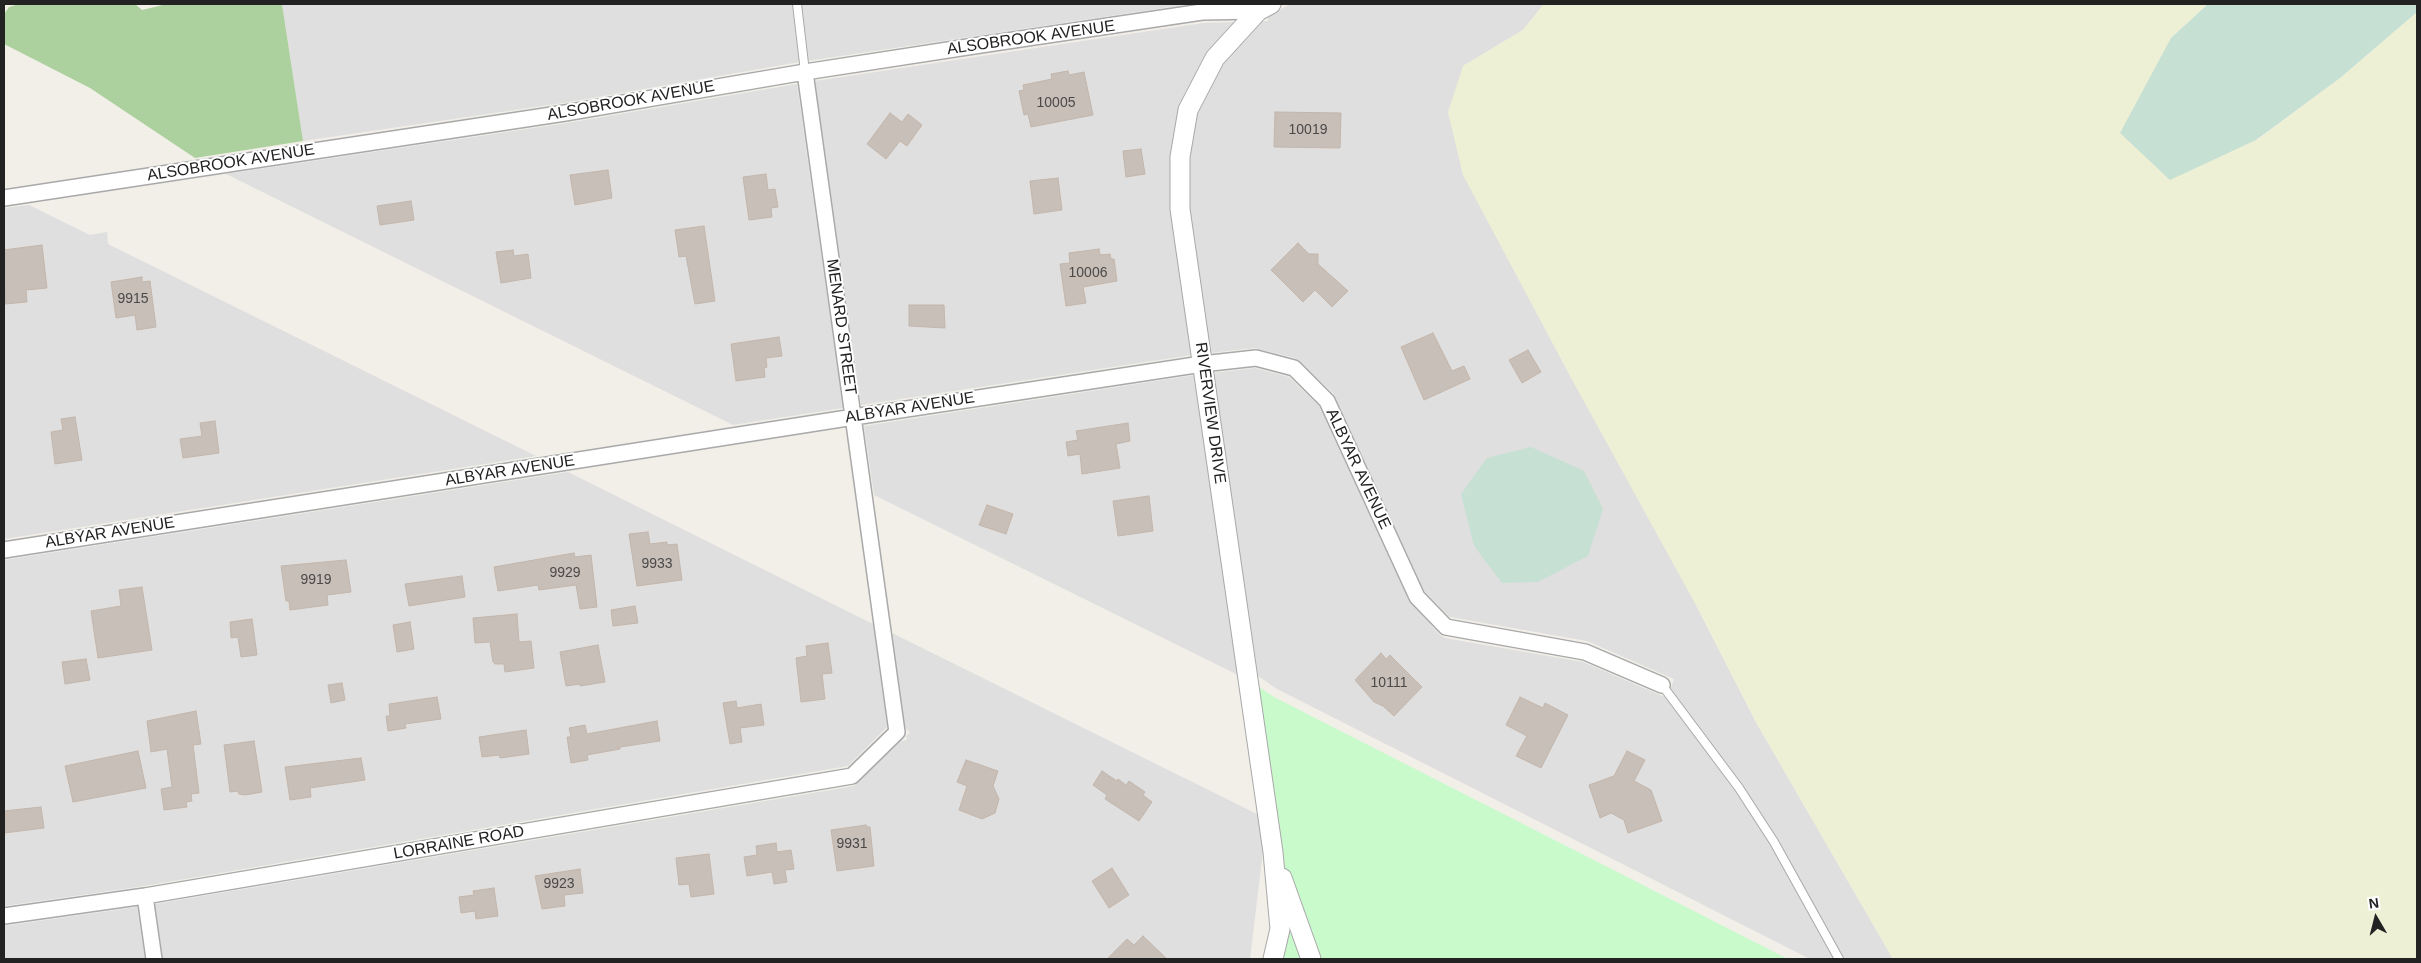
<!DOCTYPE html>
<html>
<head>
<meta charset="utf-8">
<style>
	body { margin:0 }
	#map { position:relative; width:2421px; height:963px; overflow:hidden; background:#f2efe9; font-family:Arial,sans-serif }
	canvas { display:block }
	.frame { position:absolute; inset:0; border:5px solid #222; pointer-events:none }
	.north { position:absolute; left:2351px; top:893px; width:50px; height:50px; -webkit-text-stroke:4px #fff; paint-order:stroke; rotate:352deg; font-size:14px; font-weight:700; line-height:20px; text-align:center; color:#222 }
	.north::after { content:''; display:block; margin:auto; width:18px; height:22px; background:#222; clip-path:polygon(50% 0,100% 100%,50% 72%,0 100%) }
</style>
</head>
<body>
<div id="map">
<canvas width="2421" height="963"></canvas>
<div class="frame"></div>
<div class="north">N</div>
</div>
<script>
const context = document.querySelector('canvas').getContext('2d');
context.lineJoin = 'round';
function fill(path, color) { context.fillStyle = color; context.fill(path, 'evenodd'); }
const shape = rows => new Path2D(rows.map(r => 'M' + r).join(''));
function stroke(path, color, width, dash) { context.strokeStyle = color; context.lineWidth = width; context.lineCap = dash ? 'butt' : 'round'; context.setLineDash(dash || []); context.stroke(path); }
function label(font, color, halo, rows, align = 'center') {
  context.font = font + ' Arial,sans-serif'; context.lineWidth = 4; context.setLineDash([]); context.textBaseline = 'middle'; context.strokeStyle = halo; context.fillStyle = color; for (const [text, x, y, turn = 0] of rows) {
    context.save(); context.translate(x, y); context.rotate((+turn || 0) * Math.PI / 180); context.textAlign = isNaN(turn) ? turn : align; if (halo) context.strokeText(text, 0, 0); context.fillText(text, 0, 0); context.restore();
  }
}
fill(shape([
	[282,4,1190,4,794,63,563,103,303,141],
	[1290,4,1544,4,1523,30,1463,66,1697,607,1757,724,1893,959,1810,959,1277,689,1258,676,1213,373,1255,368,1289,377,1320,407,1409,601,1440,635,1445,638,1583,662,1667,698,1674,679,1587,641,1450,617,1424,591,1333,393,1295,358,1255,348,1210,353,1190,209,1189,159,1197,114,1222,64,1262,21,1268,21,1268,17],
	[1235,22,1207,52,1180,104,1171,155,1171,211,1192,355,861,405,815,81,1203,23],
	[797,84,843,408,733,425,226,174,567,123],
	[29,205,90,235,107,232,108,244,536,456,4,539,4,208],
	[1195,375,1240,676,874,495,864,426],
	[568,472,873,624,887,727,848,766,144,886,4,906,4,560],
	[892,633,1259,815,1263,851,1250,959,163,959,155,904,854,786,901,741,907,740,906,736,910,733,905,727],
	[137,907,145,959,4,959,4,926]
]), '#e0dfdf');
fill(shape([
	[1544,4,2208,4,2171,38,2257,140,2340,78,2417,12,2417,959,1893,959,1757,724,1697,607,1570,376,1463,175,1448,112,1463,66,1523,30]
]), '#eef0d5');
fill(shape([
	[19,4,135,4,142,10,167,4,282,4,303,141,195,158,90,88,4,44,4,14,9,7]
]), '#add19e');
fill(shape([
	[2208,4,2417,4,2417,12,2340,78,2256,140,2170,180,2120,133,2171,38],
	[1531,447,1584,471,1603,509,1588,556,1538,582,1502,583,1474,546,1461,494,1487,458]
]), '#c6e0d4');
fill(shape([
	[1249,680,1274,697,1788,959,1273,959]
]), '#c8facc');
const building = shape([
	[1068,71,1069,75,1084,72,1093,115,1031,127,1028,114,1024,115,1019,91,1024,90,1023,85,1052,79,1051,74,1068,71],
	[1275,112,1341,113,1340,148,1274,147,1275,112],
	[890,113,902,122,908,114,922,125,907,146,900,141,886,159,867,144,890,113],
	[1141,149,1145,174,1126,177,1123,151,1141,149],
	[608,170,612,198,575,205,570,175,608,170],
	[766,174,768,190,775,189,778,207,771,208,772,217,749,220,743,177,766,174],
	[1058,178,1062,210,1034,214,1030,181,1058,178],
	[411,201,414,220,380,225,377,206,411,201],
	[704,226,715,301,695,304,686,256,679,257,675,230,704,226],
	[1298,243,1309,254,1318,254,1318,264,1348,291,1332,307,1315,290,1303,302,1271,270,1298,243],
	[42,245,47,288,26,290,27,302,5,304,4,250,42,245],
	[1099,249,1100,255,1110,254,1111,259,1114,259,1117,281,1083,287,1086,303,1066,306,1060,264,1070,263,1069,253,1099,249],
	[513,250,514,256,528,254,531,278,501,283,496,252,513,250],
	[142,277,142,282,150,281,156,327,137,330,135,315,116,318,111,282,142,277],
	[909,305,944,305,945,328,909,326,909,305],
	[1433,333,1452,371,1464,366,1470,379,1424,400,1401,347,1433,333],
	[779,337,782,356,766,358,767,367,764,368,765,377,736,381,731,344,779,337],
	[1528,350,1541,372,1522,383,1509,360,1528,350],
	[75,417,82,460,55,464,51,432,63,430,61,419,75,417],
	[215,421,219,453,183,458,180,439,202,436,200,423,215,421],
	[1128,423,1130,441,1116,444,1120,468,1082,474,1080,454,1068,456,1066,442,1078,440,1076,431,1128,423],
	[1149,496,1153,531,1118,536,1113,501,1149,496],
	[987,505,1013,514,1006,534,979,525,987,505],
	[648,532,650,544,667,542,667,545,677,544,682,580,637,586,629,534,648,532],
	[574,553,575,557,591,555,597,607,580,609,576,585,539,590,538,585,498,591,494,567,574,553],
	[346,560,351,592,327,595,328,605,290,610,289,601,286,601,281,566,346,560],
	[462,576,465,597,409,606,405,584,462,576],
	[142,587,152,650,98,658,91,611,121,606,119,590,142,587],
	[635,606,638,623,613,626,611,610,635,606],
	[517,614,519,642,531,641,534,668,505,672,504,664,495,664,493,662,490,642,475,643,473,618,517,614],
	[252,619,257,655,241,657,238,637,231,638,230,622,252,619],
	[410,622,414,649,397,652,393,625,410,622],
	[828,643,832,673,822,674,825,699,801,702,796,658,807,656,806,646,828,643],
	[598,645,605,682,580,686,580,684,566,686,560,652,598,645],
	[1381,653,1386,659,1390,655,1422,687,1394,716,1383,706,1374,702,1355,680,1381,653],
	[86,659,90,680,65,684,62,662,86,659],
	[342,683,345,700,331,703,328,685,342,683],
	[437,697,441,719,405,724,406,728,388,731,386,716,390,716,389,704,437,697],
	[1520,697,1543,708,1545,703,1568,715,1541,768,1516,756,1527,736,1506,725,1520,697],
	[736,701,737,708,761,704,764,725,740,728,742,742,730,744,723,703,736,701],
	[196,711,201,744,193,745,199,793,191,794,192,801,186,802,187,807,164,810,161,789,172,787,167,749,151,752,147,721,196,711],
	[657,721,660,741,620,747,620,749,587,755,588,760,571,763,567,737,571,737,569,728,585,725,587,734,657,721],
	[526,730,529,754,500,758,499,755,482,757,479,737,526,730],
	[254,741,262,792,245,795,239,794,238,791,230,792,224,745,254,741],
	[138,751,146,788,73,802,65,766,138,751],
	[1627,751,1645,760,1634,781,1651,790,1662,821,1628,833,1624,820,1611,813,1600,818,1589,785,1614,776,1627,751],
	[361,758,365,780,310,788,311,797,290,800,285,767,361,758],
	[966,760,998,771,993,786,999,799,995,813,982,819,959,810,967,786,957,782,966,760],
	[1102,771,1117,781,1118,779,1126,785,1129,781,1145,792,1143,795,1152,802,1139,821,1105,799,1107,795,1093,785,1102,771],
	[41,807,44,828,4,833,4,811,41,807],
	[866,825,867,827,870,827,874,866,837,871,831,830,866,825],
	[776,843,777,852,791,850,794,869,785,870,787,882,774,884,772,872,747,876,744,857,757,855,756,846,776,843],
	[709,854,714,894,691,897,689,884,679,885,676,858,709,854],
	[1112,868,1129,895,1109,908,1092,881,1112,868],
	[580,869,583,893,564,895,565,906,542,909,535,876,580,869],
	[494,888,498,916,476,919,475,911,461,913,459,897,474,895,473,891,494,888],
	[1143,936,1167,959,1107,959,1127,939,1134,945,1143,936]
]);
fill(building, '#c7bfb8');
stroke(building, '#c4b6ab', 1);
const service = shape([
	[797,4,805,72],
	[1662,685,1739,788,1774,842,1839,959]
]);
const minor = shape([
	[4,198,565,113,805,72,987,44,1202,12,1258,11],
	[4,550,854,417,1202,364,1256,358,1294,368,1327,401,1417,597,1446,627,1585,652,1662,685],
	[145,896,154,959],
	[4,916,145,896,852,776,897,732,805,72]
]);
const tertiary = shape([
	[1271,4,1258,11,1215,58,1188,110,1180,157,1180,209,1273,852,1280,929,1273,959],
	[1282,878,1311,959]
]);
stroke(service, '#a9a9a9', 10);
stroke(minor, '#a9a9a9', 18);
stroke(tertiary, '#a9a9a9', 21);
stroke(service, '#fff', 8);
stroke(minor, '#fff', 15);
stroke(tertiary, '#fff', 19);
label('14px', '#4b4948', null, [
	["10005",1056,103],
	["10019",1308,130],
	["10006",1088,273],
	["9915",133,299],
	["9933",657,564],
	["9929",565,573],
	["9919",316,580],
	["10111",1389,683],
	["9931",852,844],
	["9923",559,884]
]);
label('16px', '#222', '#fff', [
	["ALSOBROOK AVENUE",1031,38,-8],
	["ALSOBROOK AVENUE",631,101,-10],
	["ALSOBROOK AVENUE",231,163,-9],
	["MENARD STREET",841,327,82],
	["ALBYAR AVENUE",910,408,-9],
	["RIVERVIEW DRIVE",1210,413,82],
	["ALBYAR AVENUE",1358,469,65],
	["ALBYAR AVENUE",510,471,-9],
	["ALBYAR AVENUE",110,533,-9],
	["LORRAINE ROAD",459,843,-10]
]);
</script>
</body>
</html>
